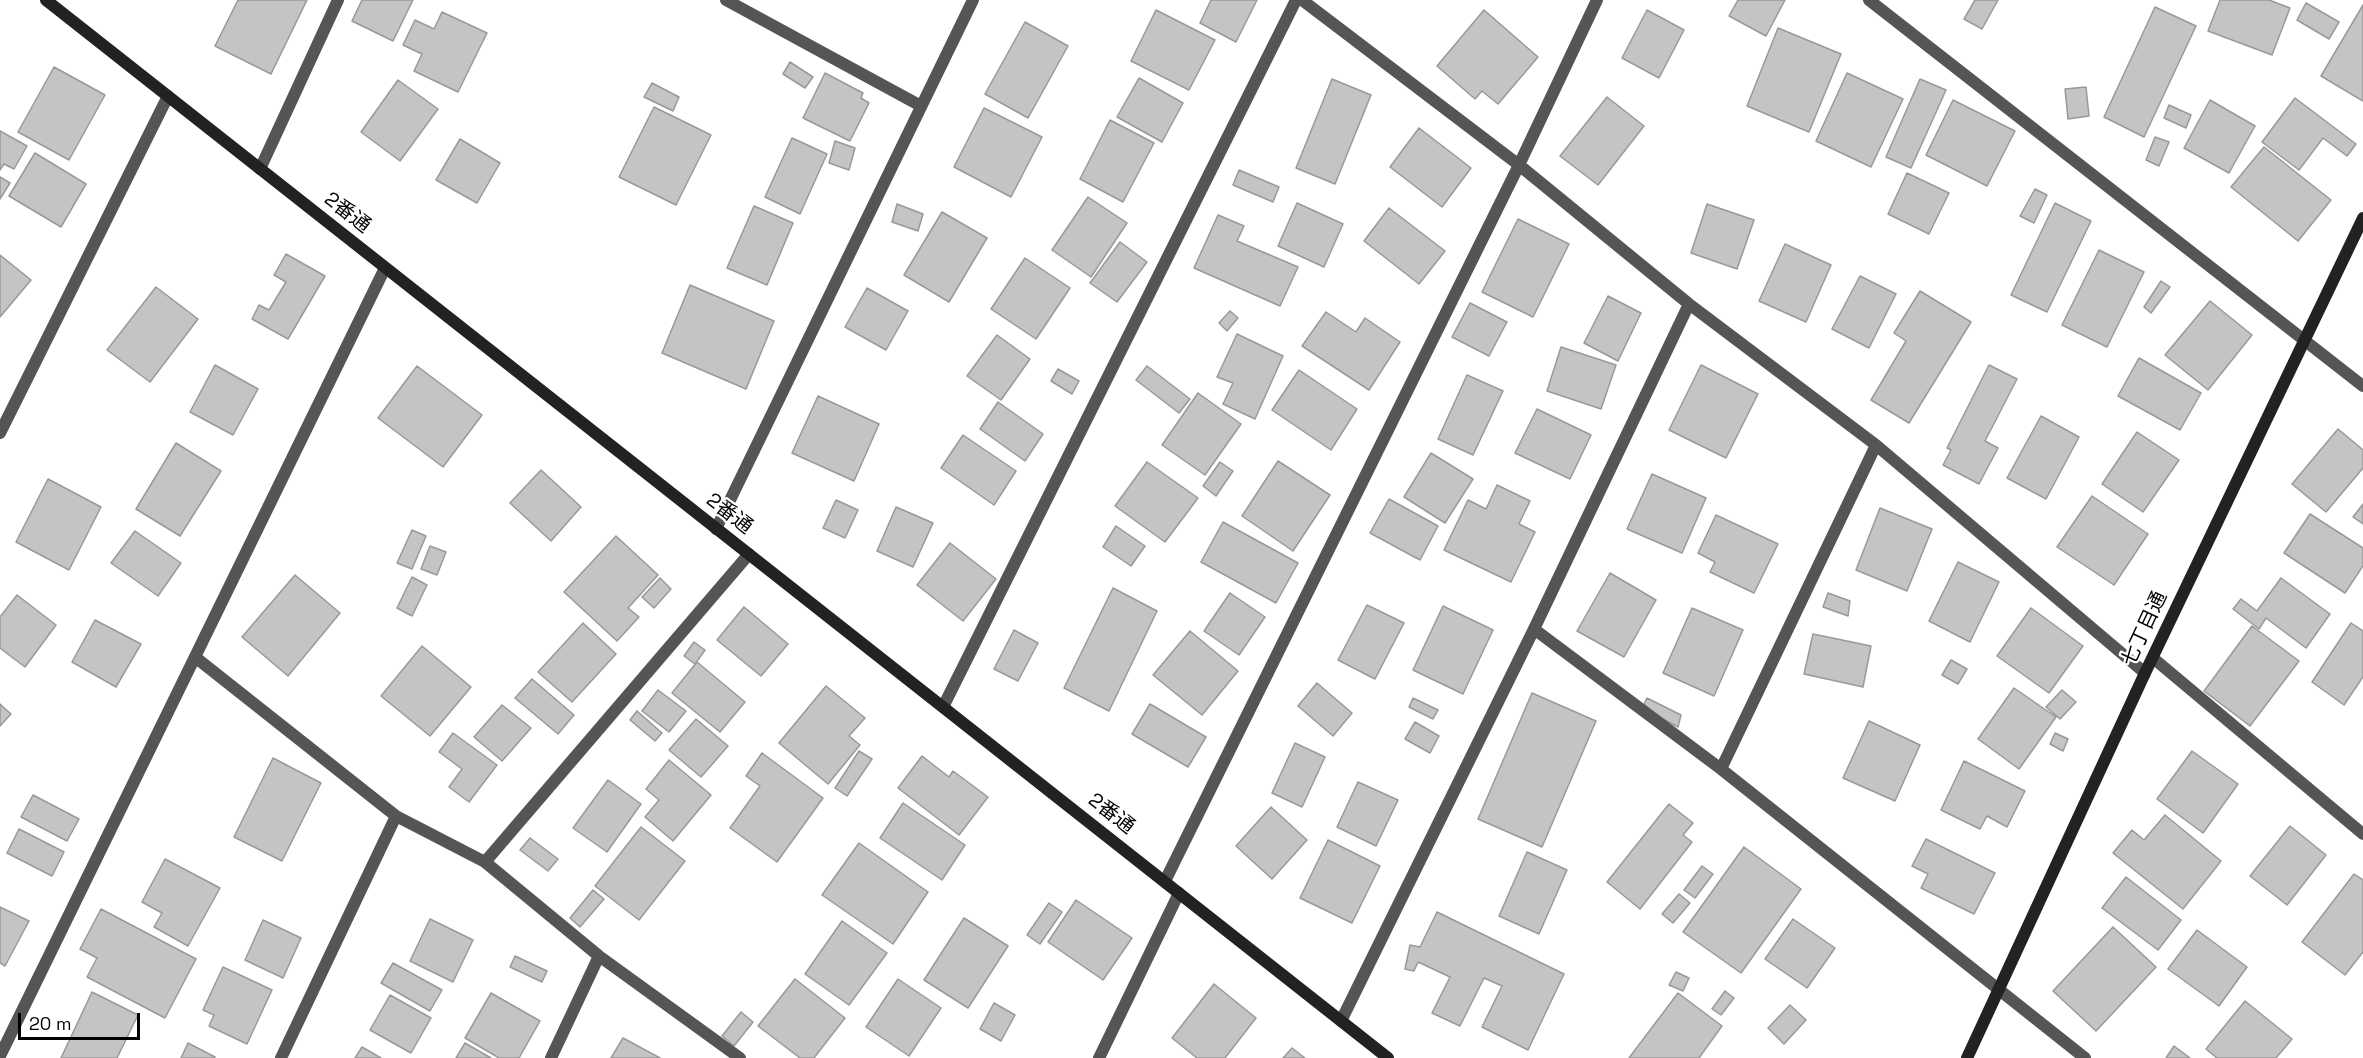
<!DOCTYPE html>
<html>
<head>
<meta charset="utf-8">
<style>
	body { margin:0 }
	#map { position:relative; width:2363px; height:1058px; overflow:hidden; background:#fff; font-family:"Space Grotesk",sans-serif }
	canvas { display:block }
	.scale { position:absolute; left:18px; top:1013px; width:122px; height:27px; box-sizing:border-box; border:3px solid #000; border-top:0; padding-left:8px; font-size:18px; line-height:21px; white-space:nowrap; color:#000; -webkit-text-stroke:4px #fff; paint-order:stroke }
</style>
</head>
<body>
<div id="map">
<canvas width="2363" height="1058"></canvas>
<div class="scale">20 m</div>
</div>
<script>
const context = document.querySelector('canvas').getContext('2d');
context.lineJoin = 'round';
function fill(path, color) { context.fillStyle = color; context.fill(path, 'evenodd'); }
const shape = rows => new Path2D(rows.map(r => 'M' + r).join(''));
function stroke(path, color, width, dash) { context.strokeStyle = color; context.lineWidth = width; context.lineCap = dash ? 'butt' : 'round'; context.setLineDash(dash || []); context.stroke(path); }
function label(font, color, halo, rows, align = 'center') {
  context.font = font + ' "Space Grotesk","Noto Sans JP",sans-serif'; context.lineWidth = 4.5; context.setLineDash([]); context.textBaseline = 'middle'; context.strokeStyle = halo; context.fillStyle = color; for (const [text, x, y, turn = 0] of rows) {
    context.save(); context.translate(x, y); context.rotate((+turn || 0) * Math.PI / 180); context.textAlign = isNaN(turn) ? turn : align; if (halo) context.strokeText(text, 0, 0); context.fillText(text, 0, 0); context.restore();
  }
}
const building = shape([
	[238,0,307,0,271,74,215,46,238,0],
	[362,0,413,0,393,41,352,21,362,0],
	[1211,0,1257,0,1236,42,1200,23,1211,0],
	[1738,0,1785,0,1766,36,1729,16,1738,0],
	[1975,0,1998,0,1982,29,1964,19,1975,0],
	[2220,0,2269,0,2290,8,2272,55,2208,31,2220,0],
	[2306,3,2339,22,2329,39,2297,20,2306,3],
	[2363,5,2363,101,2321,76,2363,5],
	[2155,7,2196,26,2144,137,2104,117,2155,7],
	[1156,10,1215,40,1189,90,1131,61,1156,10],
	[1484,10,1538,57,1498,104,1482,91,1475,99,1437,66,1484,10],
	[1647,10,1684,30,1659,78,1622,58,1647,10],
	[442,12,487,33,458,92,414,71,422,54,403,45,415,20,434,29,442,12],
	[1025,22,1068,46,1028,118,985,94,1025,22],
	[1778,28,1841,54,1809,132,1747,106,1778,28],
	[790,62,813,77,805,88,783,74,790,62],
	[54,67,105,95,69,160,18,132,54,67],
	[825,73,863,93,861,98,869,103,850,141,803,118,825,73],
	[1847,73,1903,99,1871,167,1816,141,1847,73],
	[1139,78,1183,103,1162,142,1117,117,1139,78],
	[1332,79,1371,95,1335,184,1296,168,1332,79],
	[1920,79,1946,90,1911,168,1886,157,1920,79],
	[398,80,438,109,400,161,361,132,398,80],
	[652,83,679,97,673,111,644,97,652,83],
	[2086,87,2089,116,2068,119,2065,89,2086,87],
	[1607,97,1644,126,1598,185,1560,156,1607,97],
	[2295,98,2356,144,2347,156,2323,138,2299,170,2262,142,2295,98],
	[1953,100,2015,131,1987,186,1926,155,1953,100],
	[2210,100,2255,126,2229,173,2184,148,2210,100],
	[2169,105,2191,115,2186,128,2164,118,2169,105],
	[654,107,711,135,676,205,619,177,654,107],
	[984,108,1042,137,1011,197,954,167,984,108],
	[1110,120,1154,143,1123,202,1080,179,1110,120],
	[1419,128,1471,168,1442,207,1390,167,1419,128],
	[0,131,27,146,14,169,4,164,0,170,0,131],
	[2155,137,2169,142,2159,166,2146,160,2155,137],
	[792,138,827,154,800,214,765,197,792,138],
	[460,139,500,163,477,203,436,180,460,139],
	[835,141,855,148,849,170,829,163,835,141],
	[2264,147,2331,200,2298,241,2231,187,2264,147],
	[35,153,86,184,61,227,9,196,35,153],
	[1239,170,1279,187,1273,202,1233,185,1239,170],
	[1907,173,1949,193,1929,234,1888,214,1907,173],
	[0,177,10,183,0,199,0,177],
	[2035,189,2047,195,2034,223,2020,216,2035,189],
	[1088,197,1127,223,1091,277,1052,250,1088,197],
	[1297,203,1343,224,1324,267,1278,246,1297,203],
	[2055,203,2091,221,2047,312,2011,295,2055,203],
	[897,204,923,214,918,231,892,222,897,204],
	[1707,204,1754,220,1737,269,1691,253,1707,204],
	[754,206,793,223,767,285,727,268,754,206],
	[1389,208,1445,251,1419,284,1364,241,1389,208],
	[942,212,987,238,949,302,904,275,942,212],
	[1218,215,1244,226,1237,241,1298,267,1280,306,1194,268,1218,215],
	[1518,219,1569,244,1533,317,1482,292,1518,219],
	[1120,242,1147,262,1117,302,1090,283,1120,242],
	[1785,244,1831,265,1806,322,1759,301,1785,244],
	[2099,250,2144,272,2107,347,2062,325,2099,250],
	[286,254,325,276,288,339,252,319,259,305,269,310,286,282,274,275,286,254],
	[0,255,31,280,0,317,0,255],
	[1025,258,1070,288,1036,339,991,309,1025,258],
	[1860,276,1896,294,1869,348,1832,329,1860,276],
	[2161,281,2170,287,2151,313,2144,307,2161,281],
	[690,285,774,321,746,389,662,353,690,285],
	[156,287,198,319,150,382,107,350,156,287],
	[867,288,908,311,886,350,845,327,867,288],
	[1920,291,1971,322,1909,423,1871,400,1906,341,1894,333,1920,291],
	[1608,296,1641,313,1618,361,1584,343,1608,296],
	[2210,301,2252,335,2208,390,2165,355,2210,301],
	[1470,303,1507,322,1489,356,1452,337,1470,303],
	[1230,311,1238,318,1227,331,1219,323,1230,311],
	[1326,312,1356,332,1365,318,1400,342,1369,390,1302,346,1326,312],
	[1237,334,1283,356,1255,419,1223,404,1233,383,1217,377,1237,334],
	[997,335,1030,359,1001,400,967,376,997,335],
	[1561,347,1616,365,1601,409,1547,391,1561,347],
	[2139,358,2201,393,2180,430,2118,396,2139,358],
	[215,365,258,389,233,435,190,412,215,365],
	[1701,365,1758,394,1726,458,1669,430,1701,365],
	[1989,365,2017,379,1985,441,1998,448,1979,484,1943,465,1951,450,1947,448,1989,365],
	[417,366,482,415,443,467,378,418,417,366],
	[1147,366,1190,399,1179,413,1136,380,1147,366],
	[1058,369,1079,381,1072,394,1051,381,1058,369],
	[1299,370,1357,409,1331,450,1272,410,1299,370],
	[1467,375,1503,391,1473,455,1438,439,1467,375],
	[1198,393,1241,424,1205,475,1162,445,1198,393],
	[818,396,879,424,854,481,792,453,818,396],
	[998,402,1043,434,1025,461,980,429,998,402],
	[1537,409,1591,435,1570,479,1515,453,1537,409],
	[2041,416,2079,437,2046,499,2007,478,2041,416],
	[2338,429,2363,450,2363,468,2326,512,2292,484,2338,429],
	[2137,432,2179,460,2143,512,2102,484,2137,432],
	[963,435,1016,471,994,505,941,468,963,435],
	[176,443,221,471,180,536,136,509,176,443],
	[1431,453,1473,479,1445,523,1404,497,1431,453],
	[1278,461,1330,495,1293,551,1242,516,1278,461],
	[1147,462,1198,498,1165,542,1115,506,1147,462],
	[1220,462,1233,471,1216,496,1203,486,1220,462],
	[541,470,581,507,551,541,510,503,541,470],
	[1652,474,1706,498,1682,553,1627,529,1652,474],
	[48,479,101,507,69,570,16,542,48,479],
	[1497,485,1530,501,1519,524,1535,532,1511,582,1444,550,1468,500,1486,509,1497,485],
	[2092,496,2148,534,2114,585,2057,547,2092,496],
	[1389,499,1438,526,1420,560,1370,533,1389,499],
	[836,500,858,510,845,538,823,528,836,500],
	[2363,504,2363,524,2353,517,2363,504],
	[896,507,933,523,913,567,877,551,896,507],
	[1880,508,1932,529,1907,591,1856,570,1880,508],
	[2310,514,2363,548,2363,566,2345,593,2284,553,2310,514],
	[1716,515,1778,544,1754,593,1710,572,1715,562,1698,553,1716,515],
	[1223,522,1298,563,1276,603,1201,562,1223,522],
	[1116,526,1145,546,1131,566,1103,547,1116,526],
	[412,530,426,536,412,569,397,563,412,530],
	[135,531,181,563,158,596,111,563,135,531],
	[616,536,658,575,628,608,639,617,617,641,564,592,616,536],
	[950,543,996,579,963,621,917,585,950,543],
	[430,546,446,552,437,575,421,569,430,546],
	[1958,562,1999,582,1970,642,1929,621,1958,562],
	[1610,573,1656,600,1624,657,1577,631,1610,573],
	[295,575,340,613,288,676,242,637,295,575],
	[412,577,427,585,412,616,397,608,412,577],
	[660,578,671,589,654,608,642,597,660,578],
	[2281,578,2330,614,2306,648,2266,618,2259,629,2233,609,2241,599,2257,611,2281,578],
	[1113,588,1157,611,1109,711,1064,688,1113,588],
	[1230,593,1265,617,1239,655,1204,631,1230,593],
	[1828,593,1850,601,1848,616,1823,607,1828,593],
	[17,595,56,625,25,667,0,648,0,617,17,595],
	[1367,605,1404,623,1375,679,1338,660,1367,605],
	[1443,606,1493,630,1463,694,1413,670,1443,606],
	[744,607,788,644,761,676,717,640,744,607],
	[1692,608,1743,630,1714,696,1663,673,1692,608],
	[2031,608,2083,646,2049,693,1997,656,2031,608],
	[95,620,141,644,116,687,72,662,95,620],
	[583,623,616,654,572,702,538,672,583,623],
	[2351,623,2363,631,2363,677,2344,705,2312,682,2351,623],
	[2252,626,2299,661,2250,726,2204,691,2252,626],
	[1014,630,1038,643,1018,681,994,669,1014,630],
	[1190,631,1238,671,1202,715,1153,675,1190,631],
	[1813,634,1871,646,1863,687,1804,674,1813,634],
	[694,642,705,650,695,664,684,656,694,642],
	[422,646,471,687,430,736,381,696,422,646],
	[1951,660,1967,669,1958,684,1942,675,1951,660],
	[697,662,745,702,720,732,672,693,697,662],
	[532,679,574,715,558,734,515,698,532,679],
	[1317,683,1352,713,1333,736,1298,706,1317,683],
	[826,686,865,718,849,736,860,745,828,784,779,743,826,686],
	[2014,688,2056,717,2019,769,1978,739,2014,688],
	[658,690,686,711,669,732,642,711,658,690],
	[2062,690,2076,702,2060,719,2046,707,2062,690],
	[1532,693,1596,721,1542,847,1478,819,1532,693],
	[1413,698,1438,710,1433,719,1409,707,1413,698],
	[1647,698,1681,715,1678,727,1642,708,1647,698],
	[0,704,11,714,0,726,0,704],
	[1150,704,1206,737,1188,767,1132,734,1150,704],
	[502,705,531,728,502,761,474,737,502,705],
	[637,711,662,733,655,741,630,720,637,711],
	[696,719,728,746,701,777,669,750,696,719],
	[1869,721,1920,745,1895,801,1843,778,1869,721],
	[1415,722,1439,736,1430,753,1405,739,1415,722],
	[453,733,497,765,469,802,449,787,462,769,439,752,453,733],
	[2055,733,2068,739,2063,751,2050,744,2055,733],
	[1295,743,1325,757,1302,807,1272,793,1295,743],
	[859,751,872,759,847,796,835,788,859,751],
	[2192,751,2238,784,2203,833,2157,799,2192,751],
	[762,753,823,798,777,862,730,828,760,786,746,776,762,753],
	[922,756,949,777,953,771,988,797,959,835,898,788,922,756],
	[273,758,321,783,282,861,234,837,273,758],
	[669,760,711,795,673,841,645,817,659,800,646,789,669,760],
	[1964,761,2025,791,2007,827,1987,816,1980,829,1941,810,1964,761],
	[608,780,641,804,607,852,573,828,608,780],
	[1358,782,1398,800,1376,846,1337,827,1358,782],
	[33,795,79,819,67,841,21,817,33,795],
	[903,803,965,845,942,880,880,838,903,803],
	[1669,804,1693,823,1683,835,1692,842,1640,909,1607,882,1669,804],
	[1271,807,1307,840,1272,879,1236,846,1271,807],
	[2165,815,2221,861,2183,909,2113,853,2132,830,2144,840,2165,815],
	[2290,826,2326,855,2287,905,2250,876,2290,826],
	[641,827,685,861,639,920,595,886,641,827],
	[19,829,64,852,52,876,7,853,19,829],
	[530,838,558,859,548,871,520,850,530,838],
	[1926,839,1995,873,1974,914,1921,888,1928,874,1912,866,1926,839],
	[1328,840,1380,866,1352,923,1300,898,1328,840],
	[859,843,928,892,893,944,822,895,859,843],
	[1744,847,1801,889,1741,973,1683,932,1744,847],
	[1527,852,1567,870,1539,934,1499,916,1527,852],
	[165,859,220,888,188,946,154,927,162,913,142,902,165,859],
	[1702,866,1713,874,1695,898,1684,890,1702,866],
	[2354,874,2363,880,2363,952,2345,975,2302,942,2354,874],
	[2126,877,2181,920,2158,950,2102,908,2126,877],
	[593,890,604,899,580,927,570,918,593,890],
	[1679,894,1690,903,1673,923,1662,914,1679,894],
	[1076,900,1132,938,1103,980,1048,942,1076,900],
	[1049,903,1062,912,1040,944,1027,935,1049,903],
	[0,907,29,921,5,966,0,963,0,907],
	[101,909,196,959,165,1018,87,977,97,958,80,949,101,909],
	[1437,912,1564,974,1528,1050,1482,1027,1502,986,1484,978,1460,1026,1432,1013,1450,977,1418,962,1414,971,1405,969,1410,945,1420,947,1437,912],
	[964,918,1008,946,968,1008,924,980,964,918],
	[430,919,473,940,453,982,410,961,430,919],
	[1793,919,1835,948,1807,988,1765,959,1793,919],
	[263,920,301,938,283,978,245,960,263,920],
	[842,921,887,953,849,1005,805,974,842,921],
	[2113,927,2156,967,2096,1031,2053,991,2113,927],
	[2197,930,2247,967,2219,1006,2168,969,2197,930],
	[515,956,547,971,542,982,510,967,515,956],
	[393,963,442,990,430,1011,381,983,393,963],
	[223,967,272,990,247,1044,209,1026,214,1015,203,1010,223,967],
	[1676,972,1689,978,1683,991,1669,985,1676,972],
	[795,979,845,1018,814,1058,800,1058,758,1026,795,979],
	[898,979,941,1008,909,1056,866,1027,898,979],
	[1214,984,1256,1018,1225,1058,1197,1058,1172,1038,1214,984],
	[1725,991,1734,998,1721,1015,1712,1009,1725,991],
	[92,992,138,1015,117,1058,61,1058,92,992],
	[491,993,540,1021,519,1058,499,1058,465,1038,491,993],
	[1678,993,1722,1026,1699,1058,1629,1058,1678,993],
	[390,995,431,1018,411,1053,370,1030,390,995],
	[2245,1001,2292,1039,2276,1058,2217,1058,2206,1049,2245,1001],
	[994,1003,1015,1015,1001,1041,980,1029,994,1003],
	[1790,1005,1806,1020,1784,1044,1768,1028,1790,1005],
	[741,1012,753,1022,734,1046,722,1036,741,1012],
	[623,1038,660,1058,611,1058,623,1038],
	[188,1043,215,1057,214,1058,181,1058,188,1043],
	[465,1043,491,1058,456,1058,465,1043],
	[2174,1046,2190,1058,2166,1058,2174,1046],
	[362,1047,381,1058,355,1058,362,1047],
	[1292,1048,1305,1058,1283,1058,1292,1048]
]);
fill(building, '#c4c4c4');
stroke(building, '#999', 1.5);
stroke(shape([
	[726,0,921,106],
	[1302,0,1519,165,1689,304,1876,445,2145,673],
	[1869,0,2363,386],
	[260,169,338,0],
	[0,433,168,96],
	[716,529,973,0],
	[1534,629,1721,769,2085,1058],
	[195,657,396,816,485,862,599,956,740,1058],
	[2153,658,2363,834],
	[943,707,1296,0],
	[1721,769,1876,445],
	[485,862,749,554],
	[1165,881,1519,165,1597,0],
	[1341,1021,1534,629,1689,304],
	[0,1056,385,268],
	[281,1058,396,816],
	[551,1058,599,956],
	[1099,1058,1179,893]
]), '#555', 12);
stroke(shape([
	[46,0,1388,1058],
	[1967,1058,2145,673,2363,218]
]), '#222', 12);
label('20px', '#000', '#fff', [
	["2番通",347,213,38],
	["2番通",729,514,38],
	["七丁目通",2145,629,-65],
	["2番通",1111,814,38]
]);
</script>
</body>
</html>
